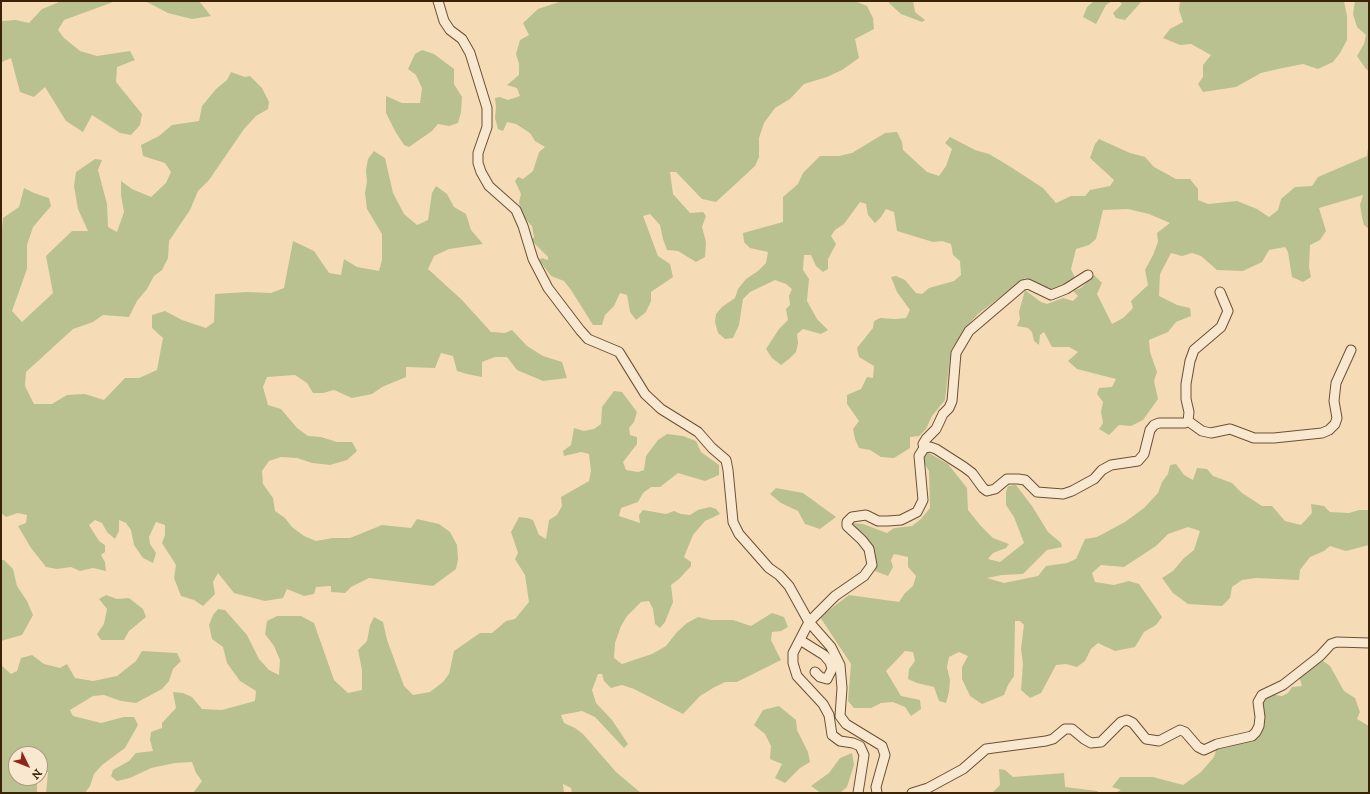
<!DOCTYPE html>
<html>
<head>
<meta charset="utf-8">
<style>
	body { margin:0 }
	#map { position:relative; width:1370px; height:794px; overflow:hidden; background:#f6dcb6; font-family:"IM FELL DW Pica",serif }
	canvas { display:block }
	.frame { position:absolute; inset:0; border:2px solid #3c2209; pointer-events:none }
	.north { position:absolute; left:8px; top:746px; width:40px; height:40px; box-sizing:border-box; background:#f9e8d0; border:1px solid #ad9980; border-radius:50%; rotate:133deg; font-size:11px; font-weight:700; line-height:16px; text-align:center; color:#3c2209 }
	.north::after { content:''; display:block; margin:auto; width:14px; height:18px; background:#8f2418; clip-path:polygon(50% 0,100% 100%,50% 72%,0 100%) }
</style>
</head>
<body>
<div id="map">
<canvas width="1370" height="794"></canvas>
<div class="frame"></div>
<div class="north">N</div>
</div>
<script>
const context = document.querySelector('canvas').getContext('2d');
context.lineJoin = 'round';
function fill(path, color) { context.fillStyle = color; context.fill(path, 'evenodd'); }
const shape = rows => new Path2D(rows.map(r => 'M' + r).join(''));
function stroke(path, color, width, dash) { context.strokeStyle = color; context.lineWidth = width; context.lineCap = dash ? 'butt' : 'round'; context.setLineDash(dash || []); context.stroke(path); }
fill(shape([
	[60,1,116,1,64,20,58,30,64,38,80,51,97,56,130,51,135,60,117,67,116,82,142,114,140,125,131,135,120,133,92,115,83,132,66,121,45,87,34,97,20,92,11,58,2,62,1,67,1,21,16,20,29,23,42,9,57,3],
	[145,1,199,1,211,16,192,19,168,13],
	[562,1,855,1,867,6,873,18,874,29,855,39,859,58,842,70,827,77,804,84,790,99,775,108,764,123,759,138,759,157,755,166,716,202,702,199,676,172,670,172,673,194,690,213,703,212,706,216,702,227,706,242,705,257,696,262,678,251,667,250,663,239,660,225,650,214,643,216,658,256,670,264,673,277,651,292,651,301,646,312,636,320,630,312,627,295,620,293,614,306,605,315,602,325,593,325,571,290,564,281,551,276,539,260,542,258,548,260,548,257,531,240,534,237,532,226,522,215,519,202,521,194,515,181,518,177,523,179,533,171,539,152,545,147,535,141,530,133,516,124,507,122,503,131,498,129,495,118,496,107,495,98,500,97,508,100,520,96,517,88,507,85,519,75,519,64,516,54,520,40,529,35,523,23,538,9],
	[889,1,913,1,915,12,925,20,922,22,901,14,889,3],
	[1094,1,1112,1,1106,5,1096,24,1083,17,1087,7],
	[1119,1,1142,1,1125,20,1116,18,1113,13,1122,4],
	[1180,1,1344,1,1347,16,1347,40,1340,53,1333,62,1318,69,1303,64,1278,69,1261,73,1236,87,1203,92,1198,84,1203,77,1203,65,1211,55,1191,44,1180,45,1163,38,1170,29,1183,22,1179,10],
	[1355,1,1369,1,1369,71,1366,69,1357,56,1364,44,1366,35,1357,27,1353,14],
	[422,50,434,54,454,69,454,84,462,97,461,112,458,123,449,126,438,124,432,131,409,147,404,145,395,131,386,113,386,96,402,103,420,103,422,88,416,75,408,69,415,54],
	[231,72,245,77,250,76,262,88,269,102,268,109,256,116,244,129,209,180,198,191,190,210,169,241,168,258,162,270,154,276,147,289,137,301,129,317,103,315,93,322,73,329,26,372,25,386,34,404,52,404,67,395,85,394,104,400,125,378,139,378,157,370,163,338,152,328,152,315,165,311,182,320,206,328,214,322,215,294,247,292,271,293,284,288,293,241,314,251,329,273,341,275,344,259,357,267,379,271,382,260,382,234,367,209,365,193,367,182,366,170,368,159,374,151,385,158,393,193,404,214,417,225,428,220,432,193,436,186,447,194,454,207,466,214,471,230,483,244,449,249,434,256,428,269,462,300,491,332,505,333,512,330,527,346,543,356,562,362,567,378,543,381,517,370,507,357,495,357,482,362,482,377,467,374,457,371,453,356,441,353,435,368,406,367,406,377,382,387,372,394,352,398,334,390,323,393,313,393,307,383,295,375,267,377,263,387,268,405,281,409,297,428,308,436,321,437,337,442,352,442,357,451,347,460,330,465,312,463,297,458,281,457,269,461,262,471,263,484,273,498,275,511,285,518,292,527,304,536,316,541,333,538,350,538,382,525,411,528,417,519,439,524,450,532,457,545,458,559,456,569,433,586,369,578,351,587,345,593,331,592,331,586,316,587,314,594,304,596,287,589,283,598,265,601,234,593,218,573,213,582,215,594,203,606,194,600,181,596,174,578,176,565,162,543,165,535,165,525,156,522,149,537,150,544,156,553,153,563,143,558,134,545,131,530,126,523,119,520,119,531,115,539,107,532,102,523,95,520,89,525,99,541,105,545,105,552,101,555,105,562,106,571,93,568,80,571,71,567,57,569,46,567,31,548,18,526,26,523,27,515,18,513,6,517,1,513,1,238,3,218,19,207,24,188,34,193,49,198,51,206,33,227,27,245,27,269,12,311,22,322,53,293,46,256,72,231,88,231,78,209,74,186,76,172,95,159,102,160,98,170,107,204,108,227,117,232,124,212,121,195,121,181,132,189,151,197,166,183,171,172,165,163,143,156,141,145,159,136,172,125,199,121,202,106,216,89,227,80],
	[897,132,902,142,903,150,927,172,939,176,946,166,952,149,945,143,950,137,975,150,989,154,1006,164,1043,188,1056,203,1071,196,1085,196,1090,190,1110,186,1114,180,1090,158,1095,144,1099,139,1130,153,1145,157,1154,167,1176,179,1190,179,1198,189,1198,200,1208,204,1237,201,1257,209,1269,217,1278,210,1281,199,1295,187,1312,186,1318,177,1367,156,1369,141,1369,229,1364,225,1362,217,1360,205,1363,195,1319,208,1326,231,1320,240,1310,245,1309,267,1311,277,1303,282,1292,277,1288,252,1285,247,1269,250,1262,262,1243,271,1217,270,1201,256,1192,253,1182,256,1171,253,1160,274,1159,296,1177,305,1190,308,1191,316,1176,322,1168,332,1149,340,1150,352,1157,372,1154,381,1158,399,1143,420,1131,426,1119,425,1109,435,1099,429,1103,423,1101,412,1103,402,1097,394,1099,388,1112,387,1116,379,1077,369,1068,361,1078,352,1069,347,1052,347,1044,332,1040,335,1039,345,1034,341,1032,332,1028,328,1017,326,1020,319,1019,312,1025,290,1041,302,1047,304,1063,298,1073,301,1078,296,1073,291,1081,288,1094,275,1102,283,1097,294,1112,324,1123,318,1133,308,1131,301,1148,285,1145,270,1153,255,1158,242,1157,233,1170,223,1149,214,1128,209,1103,210,1096,239,1089,245,1076,249,1071,269,1076,280,1059,290,1048,289,1025,278,978,314,967,326,951,350,945,400,932,416,926,429,919,436,910,437,910,448,894,458,881,457,870,450,859,448,855,439,853,429,859,421,847,404,847,395,861,389,867,377,873,378,874,366,859,357,857,348,873,328,874,321,880,318,895,319,906,318,910,310,897,292,891,277,896,276,905,280,916,293,922,294,929,288,954,281,961,275,960,261,953,255,951,244,942,241,933,242,897,231,894,212,886,209,881,217,875,223,868,215,866,204,860,202,844,224,835,230,831,236,836,244,828,259,828,269,823,272,816,266,811,255,804,255,803,270,809,279,807,301,817,319,828,330,821,334,803,329,797,334,798,343,796,352,789,359,781,365,772,358,766,349,779,329,788,320,786,309,790,305,789,296,792,289,786,284,775,280,750,292,743,299,739,325,733,338,725,339,718,333,715,322,716,314,722,307,735,298,738,289,746,279,758,271,766,263,768,252,750,248,744,242,743,233,783,222,783,197,798,184,803,173,820,156,839,156,852,153,885,133],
	[614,391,622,392,637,412,634,422,629,428,630,435,637,437,637,444,623,462,626,470,638,472,644,470,646,456,658,440,667,434,683,436,696,441,701,452,719,465,719,475,705,481,678,473,660,487,651,487,643,493,638,502,621,508,619,516,640,523,639,515,643,510,666,514,674,511,681,514,690,515,698,510,710,507,716,509,720,514,705,521,693,535,684,557,691,562,691,566,679,579,671,585,673,602,665,622,660,628,655,624,653,609,649,601,641,602,627,616,621,626,615,643,614,658,622,664,652,654,666,646,677,632,687,623,698,617,711,620,733,620,751,626,772,613,784,617,788,627,781,631,772,632,771,640,781,660,737,682,725,682,713,688,700,696,683,714,634,689,622,685,611,688,604,681,602,674,598,674,592,690,596,703,612,720,628,744,624,748,595,717,582,711,561,715,564,723,575,728,583,734,616,772,641,793,572,793,571,788,563,784,564,793,193,793,202,781,196,773,192,762,175,763,151,768,130,778,117,781,111,776,113,770,129,761,136,753,153,751,150,740,151,732,162,728,162,723,176,708,173,692,183,693,192,697,202,709,222,710,255,701,256,691,240,681,227,663,223,647,212,639,209,625,213,615,218,609,225,610,247,635,259,659,269,670,279,675,280,660,274,646,265,634,267,621,277,616,301,616,314,623,334,680,348,693,362,690,362,670,358,650,367,641,370,625,374,617,383,622,387,640,404,686,413,695,430,692,443,682,449,674,454,651,480,633,492,633,506,621,515,619,529,602,525,575,515,559,518,553,511,532,519,517,527,518,533,520,539,535,546,539,549,520,557,515,562,506,561,497,589,481,591,471,589,454,581,452,564,456,563,451,571,445,574,428,584,431,594,429,601,424,602,407],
	[927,452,948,464,967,488,968,510,980,525,993,538,1009,544,1006,548,993,553,988,559,1000,562,1024,543,1014,517,1006,505,1006,492,1008,486,1016,485,1032,506,1048,532,1061,543,1062,547,1047,550,1023,574,1002,575,987,578,1004,583,1038,576,1046,566,1067,563,1076,559,1085,539,1097,537,1125,522,1144,508,1158,493,1162,482,1168,474,1170,465,1176,464,1184,475,1193,480,1197,468,1207,469,1213,476,1232,483,1242,493,1262,506,1272,506,1285,521,1301,525,1312,513,1311,504,1324,506,1330,512,1349,513,1359,510,1369,510,1369,545,1346,551,1330,546,1324,551,1310,557,1300,570,1299,580,1256,578,1242,580,1232,587,1230,598,1222,606,1188,604,1173,593,1162,578,1173,571,1184,558,1194,550,1200,531,1188,527,1168,534,1156,546,1124,567,1101,565,1092,573,1095,582,1114,585,1129,581,1139,584,1162,617,1156,625,1144,632,1135,647,1115,651,1098,643,1091,649,1085,661,1077,667,1066,664,1056,665,1041,693,1030,698,1021,690,1023,664,1021,649,1024,625,1020,621,1015,621,1014,676,1008,685,1004,695,982,704,970,696,962,679,962,667,968,656,959,652,949,657,947,667,950,680,949,692,946,703,939,701,934,687,917,683,908,679,909,669,915,661,913,652,905,651,886,671,901,696,920,700,921,709,911,716,905,707,893,702,881,703,871,708,854,708,848,701,851,664,820,617,849,595,899,602,905,593,913,586,916,576,908,567,908,557,894,554,891,560,893,567,888,576,875,571,875,552,869,541,852,529,853,523,863,524,887,533,894,528,912,526,921,519,930,508,929,471,923,461,923,455],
	[776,488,803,493,836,517,820,529,805,524,798,511,781,503,770,494],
	[1,560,4,560,13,569,17,586,27,601,33,615,22,635,1,641],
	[106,595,117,599,129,598,143,609,146,617,129,631,124,640,101,640,97,634,104,624,107,609,99,599],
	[142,651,177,653,181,661,173,669,169,681,162,689,136,703,121,701,104,695,93,696,70,710,73,716,101,723,124,717,134,717,138,725,125,748,102,765,94,774,90,786,85,793,46,793,48,772,40,769,40,754,16,754,16,778,37,778,37,793,1,793,1,665,11,674,17,671,21,658,32,655,44,664,60,668,67,664,75,678,93,681,117,676,136,661],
	[1323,661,1330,666,1344,691,1355,698,1360,712,1357,719,1369,726,1369,793,1115,793,1121,790,1112,787,1120,777,1153,777,1183,785,1201,772,1214,757,1217,747,1236,743,1252,742,1259,734,1265,722,1262,702,1270,694,1282,696,1288,693,1292,687,1302,686,1299,676,1310,667],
	[779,706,796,720,797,730,808,752,810,762,800,768,785,783,775,778,782,764,770,759,771,746,765,734,754,725,763,710],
	[852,753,854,765,847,787,840,793,821,793,811,786,829,773,840,758],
	[999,769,1005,770,1013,777,1064,773,1065,787,1097,791,1099,793,992,793,1000,785]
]), '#b9c190');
const minor = shape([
	[438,1,444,21,450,30,462,39,470,53,487,108,487,127,478,153,478,163,481,172,489,186,516,210,523,226,533,259,548,288,580,330,588,339,619,352,645,394,661,409,698,432,712,448,726,460,728,470,733,522,739,534,769,568,779,575,789,586,809,622,793,653,793,663,797,676,823,704,829,715,832,735,840,741,853,743,860,746,864,755,858,793],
	[1188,421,1202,431,1211,433,1230,429,1254,438,1274,438,1322,433,1329,430,1335,424,1337,418,1334,401,1336,383,1351,350],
	[1188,421,1189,412,1186,399,1186,384,1190,361,1194,350,1221,327,1228,311,1220,292],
	[924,448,923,444,926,439,936,429,943,414,949,408,952,401,956,353,969,331,1023,285,1028,284,1051,295,1066,289,1088,275],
	[800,640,824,655,830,662,832,669,827,679,820,677,815,672],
	[877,793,876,787,885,755,882,746,846,724,840,716,842,688,840,665,831,647,809,622,835,596,864,576,872,565,869,549,862,540,847,526,847,522,852,517,866,515,878,521,888,521,901,520,917,512,923,500,919,456,924,448,930,447,936,449,964,467,972,473,983,488,987,491,995,489,1007,479,1018,479,1025,480,1037,492,1063,494,1072,491,1094,479,1102,470,1111,465,1138,461,1144,454,1150,430,1154,425,1159,423,1185,423,1188,421],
	[912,793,928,788,963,769,986,749,1046,741,1053,739,1065,729,1072,729,1084,739,1091,743,1101,742,1121,722,1127,720,1133,723,1146,739,1159,741,1180,730,1185,732,1198,747,1204,750,1217,744,1252,736,1256,732,1259,726,1260,717,1258,702,1262,695,1283,685,1320,656,1331,644,1337,642,1369,643]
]);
stroke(minor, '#6a5034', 11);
stroke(minor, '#f9e8d0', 9);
</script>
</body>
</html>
